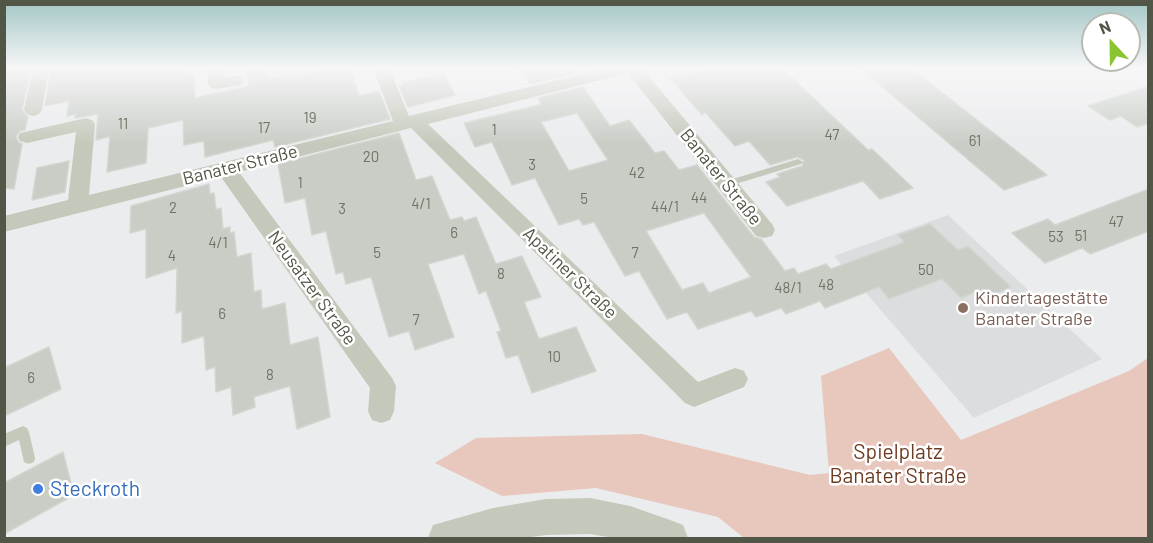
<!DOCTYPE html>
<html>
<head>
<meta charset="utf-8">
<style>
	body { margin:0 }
	#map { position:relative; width:1153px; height:543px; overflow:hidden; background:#ebecee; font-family:Barlow,sans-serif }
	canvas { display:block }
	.frame { position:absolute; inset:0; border:6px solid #515646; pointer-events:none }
	.north { position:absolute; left:1081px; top:12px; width:60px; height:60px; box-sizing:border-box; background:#fff; border:2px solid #b9bbb5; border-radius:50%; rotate:338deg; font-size:16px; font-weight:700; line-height:24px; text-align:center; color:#515646 }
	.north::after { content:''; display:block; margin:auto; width:21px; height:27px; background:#89c52e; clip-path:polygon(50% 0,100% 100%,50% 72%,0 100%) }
</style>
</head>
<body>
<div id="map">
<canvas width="1153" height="543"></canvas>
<div class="frame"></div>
<div class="north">N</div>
</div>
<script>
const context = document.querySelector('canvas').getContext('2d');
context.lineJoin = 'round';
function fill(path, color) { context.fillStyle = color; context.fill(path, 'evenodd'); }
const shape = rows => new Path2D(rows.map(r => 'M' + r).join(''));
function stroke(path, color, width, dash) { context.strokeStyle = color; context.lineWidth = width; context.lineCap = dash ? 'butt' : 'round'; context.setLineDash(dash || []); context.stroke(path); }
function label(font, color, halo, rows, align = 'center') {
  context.font = font + ' Barlow,sans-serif'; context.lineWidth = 5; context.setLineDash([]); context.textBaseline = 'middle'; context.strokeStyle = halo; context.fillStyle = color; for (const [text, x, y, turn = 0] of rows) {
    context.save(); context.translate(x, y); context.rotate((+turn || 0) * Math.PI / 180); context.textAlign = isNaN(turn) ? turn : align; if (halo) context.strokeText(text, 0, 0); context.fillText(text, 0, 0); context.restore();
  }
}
fill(shape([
	[948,215,1102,359,974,418,834,256]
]), '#dcdddf');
fill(shape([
	[889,348,961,440,1129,371,1148,358,1148,538,744,538,718,517,596,488,502,496,435,463,476,438,642,434,810,475,829,473,821,376]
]), '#e8c7bd');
const building = shape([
	[4,68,31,68,22,110,28,117,25,130,20,131,16,136,18,142,22,144,14,189,4,188,4,68],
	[51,68,186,68,187,74,194,73,195,98,249,86,247,68,266,68,268,79,292,74,293,77,335,68,350,68,359,96,379,91,390,119,275,147,273,140,205,157,204,141,184,145,183,120,148,128,146,163,107,172,110,136,96,140,98,114,75,118,76,114,67,116,69,101,45,106,51,68],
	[520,68,569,68,574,74,530,84,520,68],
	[716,68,782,68,868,150,872,149,913,188,880,199,863,181,787,206,766,182,780,177,777,174,802,166,804,160,797,157,770,165,749,141,735,146,705,112,702,115,670,78,716,68],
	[860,68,911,68,1047,175,1004,190,860,68],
	[444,73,455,95,408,107,399,86,403,85,402,83,444,73],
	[1149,86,1149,123,1137,127,1121,116,1110,120,1088,106,1149,86],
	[583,87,610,126,629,120,655,153,664,151,679,170,697,165,754,237,761,239,785,271,794,268,798,274,826,264,831,269,904,242,898,235,930,224,958,250,968,246,1011,287,990,296,983,289,961,298,942,279,889,299,879,287,825,308,820,301,786,314,781,308,756,317,751,311,698,329,687,312,667,319,639,271,625,276,594,222,583,225,579,219,559,225,535,178,512,185,492,142,475,147,464,123,535,106,541,104,538,98,583,87],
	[577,113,608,160,569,171,541,122,577,113],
	[704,213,728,246,751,277,709,293,703,283,682,290,646,231,704,213],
	[399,133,416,180,432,176,450,220,462,217,464,221,476,217,496,264,522,256,541,297,524,302,539,339,576,327,596,371,532,393,518,355,506,358,497,332,501,331,486,291,479,294,464,254,428,264,454,337,415,350,409,331,389,337,371,277,346,284,343,272,336,274,326,231,312,235,305,198,285,203,278,164,399,133],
	[69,161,65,192,32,200,37,168,69,161],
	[209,184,210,194,214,193,216,210,221,208,223,229,230,227,230,233,234,232,237,257,251,253,254,292,261,290,262,309,285,303,290,345,318,337,330,417,297,429,290,386,254,397,255,407,233,415,231,387,216,392,215,367,206,370,204,336,182,343,182,311,176,313,177,268,146,278,146,229,130,233,131,206,209,184],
	[1149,189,1149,231,1090,254,1082,248,1045,263,1012,233,1048,219,1055,225,1149,189],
	[49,347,61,389,4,416,4,368,49,347],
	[63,452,74,495,4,534,4,483,63,452]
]);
fill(building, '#c9cdc6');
stroke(building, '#d3d6d0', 1.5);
fill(shape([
	[798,159,803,162,801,164,726,187,721,184,723,182,798,159],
	[23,426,27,428,29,432,35,458,34,462,29,464,24,462,19,440,4,447,4,434,23,426]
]), '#c5c9bb');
fill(shape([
	[33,68,49,68,42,110,39,114,33,116,27,114,24,110,33,68],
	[208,68,224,68,225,77,235,76,241,77,244,81,241,85,217,89,211,88,208,84,208,68],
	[373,68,389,68,409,116,607,68,642,68,772,224,775,230,772,236,764,238,756,236,628,73,428,124,698,382,735,368,744,371,748,379,744,387,694,407,685,403,411,128,239,172,392,378,396,386,394,411,390,420,381,423,372,420,368,411,370,388,221,177,4,232,4,216,68,200,76,132,27,143,20,141,18,137,20,133,86,118,92,120,95,124,89,195,393,121,373,68]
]), '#c5c9bb');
fill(shape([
	[590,498,630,506,670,520,683,525,688,538,614,538,590,534,546,535,524,538,428,538,433,525,493,508,546,499,590,498]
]), '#c5c9bb');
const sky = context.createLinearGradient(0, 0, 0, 144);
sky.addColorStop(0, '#a3c6c5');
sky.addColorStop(0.47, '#f6f6f7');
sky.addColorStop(1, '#f6f6f700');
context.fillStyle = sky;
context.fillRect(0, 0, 1153, 144);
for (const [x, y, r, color] of [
	[963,308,6,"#8d6e63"],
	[38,489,6,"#3f7fe0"]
]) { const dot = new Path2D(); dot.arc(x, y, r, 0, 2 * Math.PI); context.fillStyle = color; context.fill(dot); stroke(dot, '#fff', 2); }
label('15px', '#6f7466', null, [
	["19",310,118],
	["11",123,124],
	["17",264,128],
	["1",494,130],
	["47",832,135],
	["61",975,141],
	["20",371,157],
	["3",532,165],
	["42",637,173],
	["1",300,183],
	["44",699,198],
	["5",584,199],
	["4/1",421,204],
	["44/1",665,207],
	["2",173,208],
	["3",342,209],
	["47",1116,222],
	["6",454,233],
	["51",1081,236],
	["53",1056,237],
	["4/1",218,243],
	["5",377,253],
	["7",635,253],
	["4",172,256],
	["50",926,270],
	["8",501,274],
	["48",826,285],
	["48/1",788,288],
	["6",222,314],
	["7",416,320],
	["10",554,357],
	["8",270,375],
	["6",31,378]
]);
label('18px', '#515646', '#fff', [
	["Banater Straße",240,165,-14],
	["Banater Straße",721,177,51],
	["Apatiner Straße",570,273,44],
	["Neusatzer Straße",312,288,54]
]);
label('18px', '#785e54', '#fff', [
	["Kindertagestätte",975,298],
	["Banater Straße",975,319]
], 'left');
label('21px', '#6d3b21', '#fff', [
	["Spielplatz",898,452],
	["Banater Straße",898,476]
]);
label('21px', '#366cbe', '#fff', [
	["Steckroth",50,489]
], 'left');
</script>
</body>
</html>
